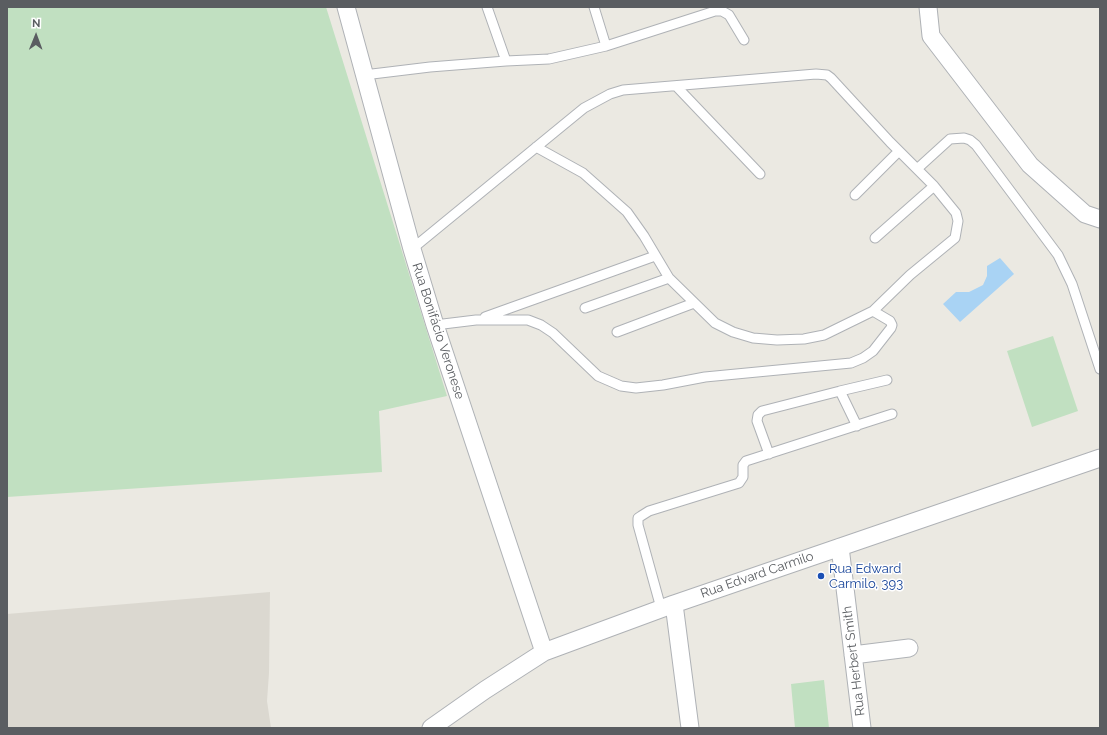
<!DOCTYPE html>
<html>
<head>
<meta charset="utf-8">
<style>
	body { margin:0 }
	#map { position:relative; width:1107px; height:735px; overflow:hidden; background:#ebe9e2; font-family:Raleway,sans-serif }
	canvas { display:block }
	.frame { position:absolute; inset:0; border:8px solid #5a5d61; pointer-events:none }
	.north { position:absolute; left:16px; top:16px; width:40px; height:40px; -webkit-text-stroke:3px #fff; paint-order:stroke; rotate:1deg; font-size:11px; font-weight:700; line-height:16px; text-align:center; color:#5a5d61 }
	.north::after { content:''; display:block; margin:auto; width:14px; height:18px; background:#5a5d61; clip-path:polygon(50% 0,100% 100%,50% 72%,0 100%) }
</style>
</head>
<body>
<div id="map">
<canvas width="1107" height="735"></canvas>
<div class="frame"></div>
<div class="north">N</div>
</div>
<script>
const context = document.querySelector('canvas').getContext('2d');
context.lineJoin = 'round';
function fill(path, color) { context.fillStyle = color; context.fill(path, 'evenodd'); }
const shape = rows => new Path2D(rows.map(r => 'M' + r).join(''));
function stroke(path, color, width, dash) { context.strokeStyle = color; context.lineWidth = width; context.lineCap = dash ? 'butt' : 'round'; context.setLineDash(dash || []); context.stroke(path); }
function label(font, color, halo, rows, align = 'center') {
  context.font = font + ' Raleway,sans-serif'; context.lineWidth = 3; context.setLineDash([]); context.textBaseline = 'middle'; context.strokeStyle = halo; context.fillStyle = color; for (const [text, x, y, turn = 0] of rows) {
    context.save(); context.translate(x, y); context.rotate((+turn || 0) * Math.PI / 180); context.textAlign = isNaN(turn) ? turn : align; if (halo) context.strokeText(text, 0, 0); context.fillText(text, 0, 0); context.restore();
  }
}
fill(shape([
	[270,592,269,673,267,701,271,728,7,728,7,614]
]), '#dbd8d0');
fill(shape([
	[7,7,326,7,447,396,379,411,382,472,7,497],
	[1053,336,1078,411,1032,427,1007,351],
	[824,680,829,728,795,728,791,684]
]), '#c1e0c1');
fill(shape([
	[1000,258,1014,274,960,322,943,304,956,292,969,292,983,285,987,276,987,266]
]), '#a9d3f4');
const service = shape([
	[487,7,506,61],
	[594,7,606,46],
	[364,75,430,67,506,61,549,59,606,46,715,11,722,11,729,15,744,40],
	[677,87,760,174],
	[536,147,583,173,627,212,644,236,669,278,715,323,733,332,753,338,777,340,804,339,824,335,873,311],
	[917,169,950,139,964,138,970,140,976,145,1058,255,1072,284,1100,369],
	[855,195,899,151],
	[875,238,934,186],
	[412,249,562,126,584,108,610,94,623,90,816,74,827,75,831,78,890,142,934,186,956,213,958,221,955,238,910,275,873,311,890,321,892,325,891,328,873,351,863,358,851,363,705,377,663,385,636,388,621,386,598,376,553,333,541,325,528,320,476,320,435,325],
	[585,308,669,278],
	[485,317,655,256],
	[617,332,694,303],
	[840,391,887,380],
	[769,454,757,421,758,415,762,411,840,391,857,426],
	[661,608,638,525,638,518,641,516,649,511,739,483,743,477,743,465,746,461,892,414]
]);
const minor = shape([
	[346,7,412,249,435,325,544,652],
	[928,7,931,36,1030,165,1085,214,1100,219],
	[840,547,862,728],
	[674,604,690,728],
	[853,655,909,648],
	[431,728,485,690,544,652,674,604,1100,458]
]);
stroke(service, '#afb2b6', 11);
stroke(minor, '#afb2b6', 19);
stroke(service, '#fff', 9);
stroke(minor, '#fff', 17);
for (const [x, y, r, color] of [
	[821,576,4,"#1a4fb4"]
]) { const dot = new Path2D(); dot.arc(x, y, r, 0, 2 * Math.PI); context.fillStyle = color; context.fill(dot); stroke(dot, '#fff', 1.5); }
label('13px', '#5a5d61', '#fff', [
	["Rua Bonifácio Veronese",438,331,72],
	["Rua Edvard Carmilo",757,575,-19],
	["Rua Herbert Smith",854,661,-97]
]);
label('13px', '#164399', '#fff', [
	["Rua Edward",829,569],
	["Carmilo, 393",829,584]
], 'left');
</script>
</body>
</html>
